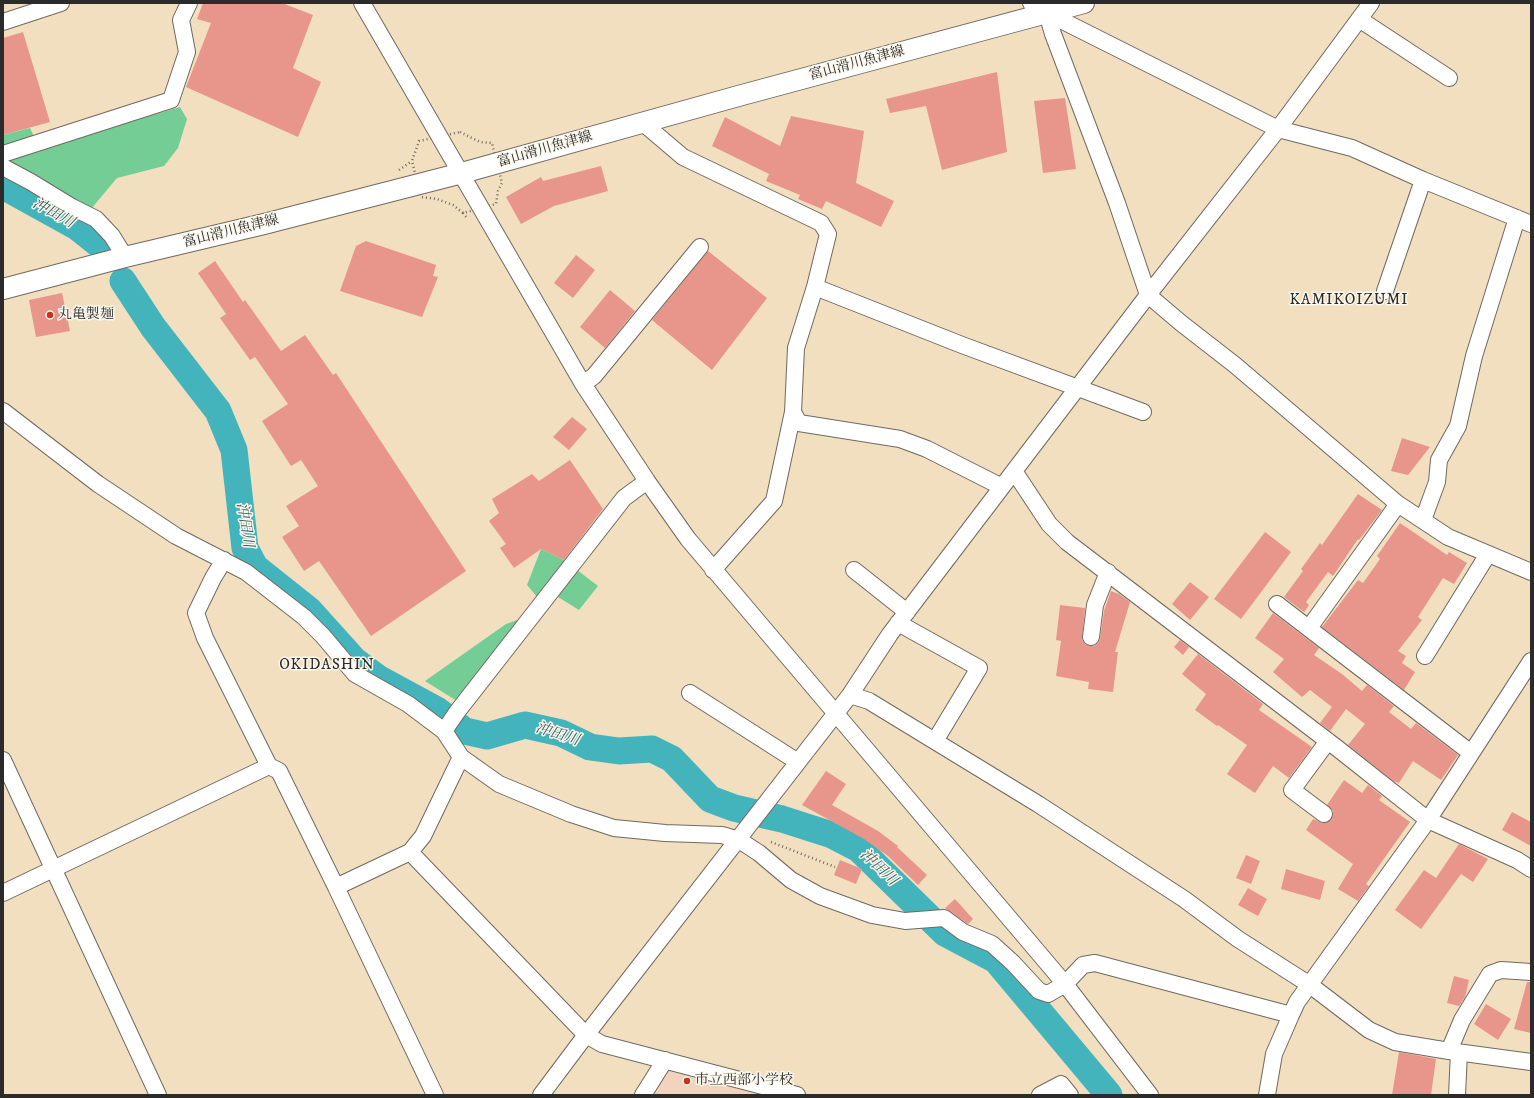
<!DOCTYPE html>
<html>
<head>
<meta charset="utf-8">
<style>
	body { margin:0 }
	#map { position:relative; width:1534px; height:1098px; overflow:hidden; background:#f1dfc0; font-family:"IM FELL DW Pica",serif }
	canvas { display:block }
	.frame { position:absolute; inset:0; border:4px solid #2b2b2b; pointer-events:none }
</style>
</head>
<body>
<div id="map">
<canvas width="1534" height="1098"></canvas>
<div class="frame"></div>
</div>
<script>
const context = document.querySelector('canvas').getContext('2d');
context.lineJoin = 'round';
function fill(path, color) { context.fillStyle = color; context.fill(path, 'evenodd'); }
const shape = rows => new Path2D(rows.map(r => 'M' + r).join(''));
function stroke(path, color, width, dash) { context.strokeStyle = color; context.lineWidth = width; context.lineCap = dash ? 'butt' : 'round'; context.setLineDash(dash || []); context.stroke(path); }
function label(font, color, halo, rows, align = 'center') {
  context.font = font + ' "IM FELL DW Pica","Noto Serif JP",serif'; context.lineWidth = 3; context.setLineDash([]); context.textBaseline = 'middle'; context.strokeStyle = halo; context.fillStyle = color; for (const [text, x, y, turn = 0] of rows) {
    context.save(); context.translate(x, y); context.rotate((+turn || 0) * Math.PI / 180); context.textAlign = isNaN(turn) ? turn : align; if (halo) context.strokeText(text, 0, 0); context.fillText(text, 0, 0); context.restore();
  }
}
fill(shape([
	[666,1068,769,1095,648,1095]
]), '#f2d4be');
fill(shape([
	[180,107,187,119,178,148,164,166,117,178,91,209,8,165,9,158],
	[30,128,35,139,3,150,3,135],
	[541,549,564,560,598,586,579,610,558,597,538,598,527,585],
	[520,619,457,701,425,681,506,624]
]), '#73cd94');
stroke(shape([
	[3,186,77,227,101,246],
	[123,281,153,327,218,411,234,450,245,548,255,567,309,610,354,660,378,678,437,710,465,731,487,736,525,725,561,733,590,747,619,751,652,749,672,759,710,799,734,808,782,819,810,828,832,835,859,849,945,933,996,960,1109,1095]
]), '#44b4bc', 27);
fill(shape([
	[203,3,282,3,313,15,293,68,321,82,298,137,186,87,211,23,197,19],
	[23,32,50,122,3,135,3,38],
	[997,72,1007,152,942,170,926,106,890,113,886,99],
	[1065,98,1076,169,1043,173,1034,101],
	[791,116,864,131,856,183,894,201,881,227,826,201,822,209,798,199,800,195,766,181,769,174,712,146,725,117,780,146],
	[601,166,608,191,554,206,521,224,506,197,541,177,543,181],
	[366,241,436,265,433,276,438,277,422,317,340,291,356,246],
	[708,251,767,298,712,370,652,320],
	[576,255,595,270,573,298,554,283],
	[215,261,243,302,245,300,281,351,305,335,333,375,336,373,466,571,371,636,319,561,304,571,282,537,299,526,286,506,318,486,301,460,291,466,262,421,288,404,255,357,250,360,220,318,226,314,198,273],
	[610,290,635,311,605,348,580,327],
	[62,293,70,331,36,337,29,300],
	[572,417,587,429,569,450,553,437],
	[1402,438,1430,447,1408,475,1391,471],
	[570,460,603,509,564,560,541,549,514,568,500,548,506,544,489,521,499,513,492,499,532,474,539,481],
	[1358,494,1382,510,1359,540,1358,539,1333,576,1328,572,1306,602,1309,605,1304,612,1284,597,1303,571,1301,569,1320,543,1322,545],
	[1400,523,1447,555,1449,552,1467,563,1454,584,1443,578,1418,617,1422,620,1398,651,1406,656,1402,663,1415,672,1404,690,1322,627,1358,580,1363,583,1380,559,1377,556],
	[1265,532,1291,552,1241,619,1214,599],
	[1190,582,1209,597,1190,620,1172,604],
	[1111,591,1119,594,1130,602,1115,652,1118,652,1113,692,1088,689,1089,682,1056,676,1061,641,1056,640,1060,605,1085,608,1082,640,1086,645,1094,646,1098,643,1100,639,1104,611],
	[1273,613,1319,648,1314,655,1342,674,1362,691,1367,685,1394,706,1389,712,1411,729,1416,723,1458,755,1441,780,1413,761,1399,783,1393,781,1348,745,1365,724,1346,709,1330,731,1320,723,1332,707,1310,690,1302,697,1273,672,1284,659,1255,638],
	[1180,640,1189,647,1183,655,1174,647],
	[1198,654,1263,704,1259,710,1312,747,1289,778,1273,766,1255,793,1227,774,1247,745,1218,725,1217,726,1195,710,1206,694,1182,674],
	[826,771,846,784,832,805,878,831,898,846,897,847,927,875,918,885,888,856,864,839,802,805],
	[1344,780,1362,793,1368,785,1382,796,1379,800,1410,822,1366,884,1369,886,1358,901,1338,889,1353,864,1306,830,1313,819,1323,823,1331,820,1333,816,1333,811,1327,805],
	[1512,812,1531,822,1531,846,1502,830],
	[1459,844,1488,859,1473,882,1461,874,1421,929,1395,910,1424,870,1436,878],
	[1246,855,1260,861,1251,884,1236,878],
	[840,860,862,869,856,884,834,875],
	[1286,869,1325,881,1320,900,1281,889],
	[1248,888,1267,899,1258,916,1238,905],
	[955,899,973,919,968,924,945,908],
	[1454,976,1469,980,1465,997,1459,1006,1447,1003],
	[1527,982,1531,982,1531,1033,1514,1029],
	[1486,1004,1511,1019,1498,1040,1474,1024],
	[1399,1052,1436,1059,1431,1095,1392,1095]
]), '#e8958b');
const minor = shape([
	[362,3,583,384,647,481,688,539,1065,984,1150,1095],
	[1031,3,1047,13,1278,129,1352,148,1423,180,1531,224],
	[1047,13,1053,34,1117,203,1148,295,1181,323,1235,365,1398,504,1448,537,1531,572],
	[1359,19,1449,78],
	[3,22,61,3],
	[643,123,683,157,821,223,828,234,815,287,796,348,793,412,799,423,900,439,927,449,1002,487],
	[3,154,171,100,187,52,181,20,189,3],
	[3,167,31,182,72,207,96,219,112,236,125,257],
	[815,287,962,345,1143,412],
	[1385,291,1423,180],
	[583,384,594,376,700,247],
	[3,411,98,484,176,536,246,572,304,617,323,636,355,674,408,704,444,731,461,757,499,784,571,814,614,828,665,833,722,835,739,840,759,853,791,880,820,896,872,915,905,921,944,918,963,932,992,944,1013,963,1039,991,1048,994,1065,984,1083,965,1095,963,1291,1015,1297,1002,1428,820,1531,661],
	[1014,471,1049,524,1067,542,1337,748,1428,820,1517,860,1531,869],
	[1423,520,1437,482,1439,460,1458,426,1474,356,1517,218],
	[224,560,213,578,196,613,205,638,269,766,279,771,336,887,410,852,423,836,461,757],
	[713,570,774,501,793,412],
	[854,570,907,612],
	[1277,604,1471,753],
	[898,623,979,668,935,741],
	[1309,628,1398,504],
	[1091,637,1095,605,1108,572],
	[1425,656,1488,554],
	[690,693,798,762],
	[850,695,869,701,1038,804,1184,899,1238,939,1310,985,1369,1030,1395,1042,1449,1051,1531,1062],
	[444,731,457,712,624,498,647,481],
	[3,760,158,1095],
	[1324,814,1292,790,1328,741],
	[410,852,586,1035,602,1044,797,1095],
	[336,887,435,1095],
	[3,893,269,766],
	[1449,1051,1462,1020,1490,974,1501,970,1531,972],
	[541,1095,586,1035,850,695,890,634,1148,295,1278,129,1371,3],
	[643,1095,665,1060],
	[1040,1095,1061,1084,1070,1095],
	[1267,1095,1274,1054,1291,1015],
	[1457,1095,1459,1052]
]);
const major = shape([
	[3,289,125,257,264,224,462,173,742,95,1084,3]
]);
stroke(minor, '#706a5f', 18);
stroke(major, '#706a5f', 22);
stroke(shape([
	[460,132,480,142,492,143,502,183,498,191,496,204,463,213,453,205,437,199,421,197,412,161,419,141,460,132],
	[399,170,412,161],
	[463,213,467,218],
	[771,842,835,867]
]), '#706a5f', 2.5, [1, 3]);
stroke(minor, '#fff', 16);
stroke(major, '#fff', 20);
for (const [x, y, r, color] of [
	[50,315,4,"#c8321e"],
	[687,1081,4,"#c8321e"]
]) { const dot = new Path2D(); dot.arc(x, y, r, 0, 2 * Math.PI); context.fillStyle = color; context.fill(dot); stroke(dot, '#fbf7ec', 1.5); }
label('14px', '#2b2b2b', '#fbf7ec', [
	["富山滑川魚津線",857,64,-15],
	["富山滑川魚津線",545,150,-16],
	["富山滑川魚津線",231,232,-14]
]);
label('14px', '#2b2b2b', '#fbf7ec', [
	["丸亀製麺",58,315],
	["市立西部小学校",695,1081]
], 'left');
label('italic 15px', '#345b5e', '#fbf7ec', [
	["沖田川",53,214,29],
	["沖田川",244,525,81],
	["沖田川",557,735,18],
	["沖田川",878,868,43]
]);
context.letterSpacing = '1px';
label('15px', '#2b2b2b', '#fbf7ec', [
	["KAMIKOIZUMI",1349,301],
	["OKIDASHIN",327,666]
]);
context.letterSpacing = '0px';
</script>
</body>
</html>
